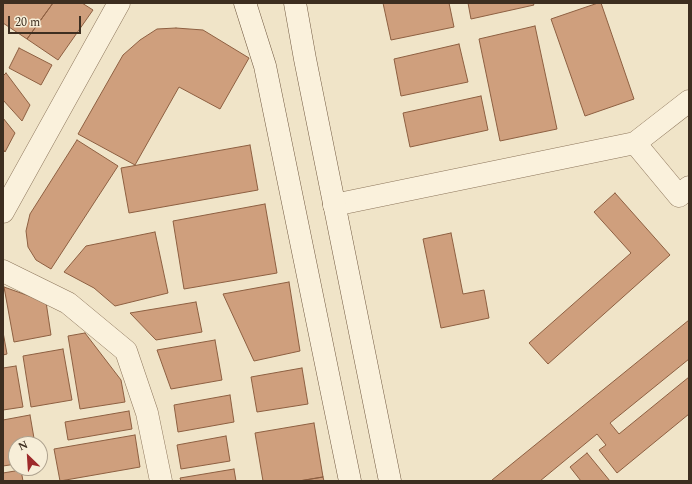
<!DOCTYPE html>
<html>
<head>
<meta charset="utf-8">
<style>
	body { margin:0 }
	#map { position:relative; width:692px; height:484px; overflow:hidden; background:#f0e4c8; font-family:Spectral,serif }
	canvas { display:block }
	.frame { position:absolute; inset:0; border:4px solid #3d2e20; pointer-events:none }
	.north { position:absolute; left:8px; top:436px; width:40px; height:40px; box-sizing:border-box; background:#f7eed8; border:1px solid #ada18e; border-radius:50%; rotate:335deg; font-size:11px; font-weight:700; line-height:16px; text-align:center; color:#3d2e20 }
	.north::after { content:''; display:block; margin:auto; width:14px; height:18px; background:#9e2a2b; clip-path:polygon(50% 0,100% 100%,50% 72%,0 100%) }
	.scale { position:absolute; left:8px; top:16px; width:73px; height:18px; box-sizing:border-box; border:2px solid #3d2e20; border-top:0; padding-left:5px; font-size:12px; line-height:14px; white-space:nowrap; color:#3d2e20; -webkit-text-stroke:3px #f7eed8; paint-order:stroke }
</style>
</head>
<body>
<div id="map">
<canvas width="692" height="484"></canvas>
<div class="frame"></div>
<div class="north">N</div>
<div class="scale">20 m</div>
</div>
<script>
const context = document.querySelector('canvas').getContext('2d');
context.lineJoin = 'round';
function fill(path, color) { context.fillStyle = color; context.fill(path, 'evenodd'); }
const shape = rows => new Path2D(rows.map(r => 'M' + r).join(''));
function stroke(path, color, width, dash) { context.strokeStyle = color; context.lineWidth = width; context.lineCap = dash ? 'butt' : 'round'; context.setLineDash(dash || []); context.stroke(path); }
const building = shape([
	[3,3,53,3,27,39,3,23,3,3],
	[53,3,82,3,93,10,58,60,27,39,53,3],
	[383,3,449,3,454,27,391,40,383,3],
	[468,3,533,3,534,5,471,19,468,3],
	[598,3,601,3,634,99,585,116,551,19,598,3],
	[535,26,557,129,500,141,479,39,535,26],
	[176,28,203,30,249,58,220,109,179,87,135,165,78,134,123,55,140,40,157,29,176,28],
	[459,44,468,82,401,96,394,59,459,44],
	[19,48,52,65,41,85,9,68,19,48],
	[6,73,30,105,22,121,3,100,3,76,6,73],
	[481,96,488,130,410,147,403,113,481,96],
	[3,118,15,133,5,152,3,149,3,118],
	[77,140,118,166,51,269,36,260,28,247,26,231,30,214,77,140],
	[250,145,258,190,129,213,121,168,250,145],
	[615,193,670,255,548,364,529,343,631,253,594,212,615,193],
	[265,204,277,273,184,289,173,221,265,204],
	[155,232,168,293,115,306,94,288,64,272,86,246,155,232],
	[451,233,463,294,484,290,489,318,441,328,423,239,451,233],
	[289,282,300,351,254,361,223,294,289,282],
	[4,287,46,302,51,335,14,342,4,287],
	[196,302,202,332,156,340,130,313,196,302],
	[689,320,689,359,610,423,619,434,689,377,689,414,617,473,599,450,606,445,597,434,540,481,493,481,492,480,689,320],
	[3,332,7,354,3,355,3,332],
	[85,333,121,380,125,402,80,409,68,336,85,333],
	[215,340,222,380,171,389,157,350,215,340],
	[63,349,72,400,31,407,23,356,63,349],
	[16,366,23,407,3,410,3,368,16,366],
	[302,368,308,404,257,412,251,377,302,368],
	[230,395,234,422,178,432,174,405,230,395],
	[129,411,132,429,68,440,65,422,129,411],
	[30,415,35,444,16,444,16,464,3,466,3,420,30,415],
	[314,423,323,477,299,481,263,481,255,433,314,423],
	[135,435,140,467,60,481,54,449,135,435],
	[226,436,230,461,181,469,177,445,226,436],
	[587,453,610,481,581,481,570,467,587,453],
	[234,469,236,481,181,481,180,478,234,469],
	[21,470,23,481,3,481,3,473,21,470],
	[323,477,324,481,299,481,323,477]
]);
fill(building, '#cf9f7d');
stroke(building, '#8d5f41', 1);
const street = shape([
	[635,143,679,196,689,187],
	[334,205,635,143,689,101],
	[3,212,119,3],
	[3,271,68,303,126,351,147,413,161,481]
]);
const secondary = shape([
	[245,3,265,66,350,481],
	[295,3,305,59,390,481]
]);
stroke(street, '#8d765c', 23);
stroke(secondary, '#6f573f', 23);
stroke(street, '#faf1dc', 22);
stroke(secondary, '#faf1dc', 22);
</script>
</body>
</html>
